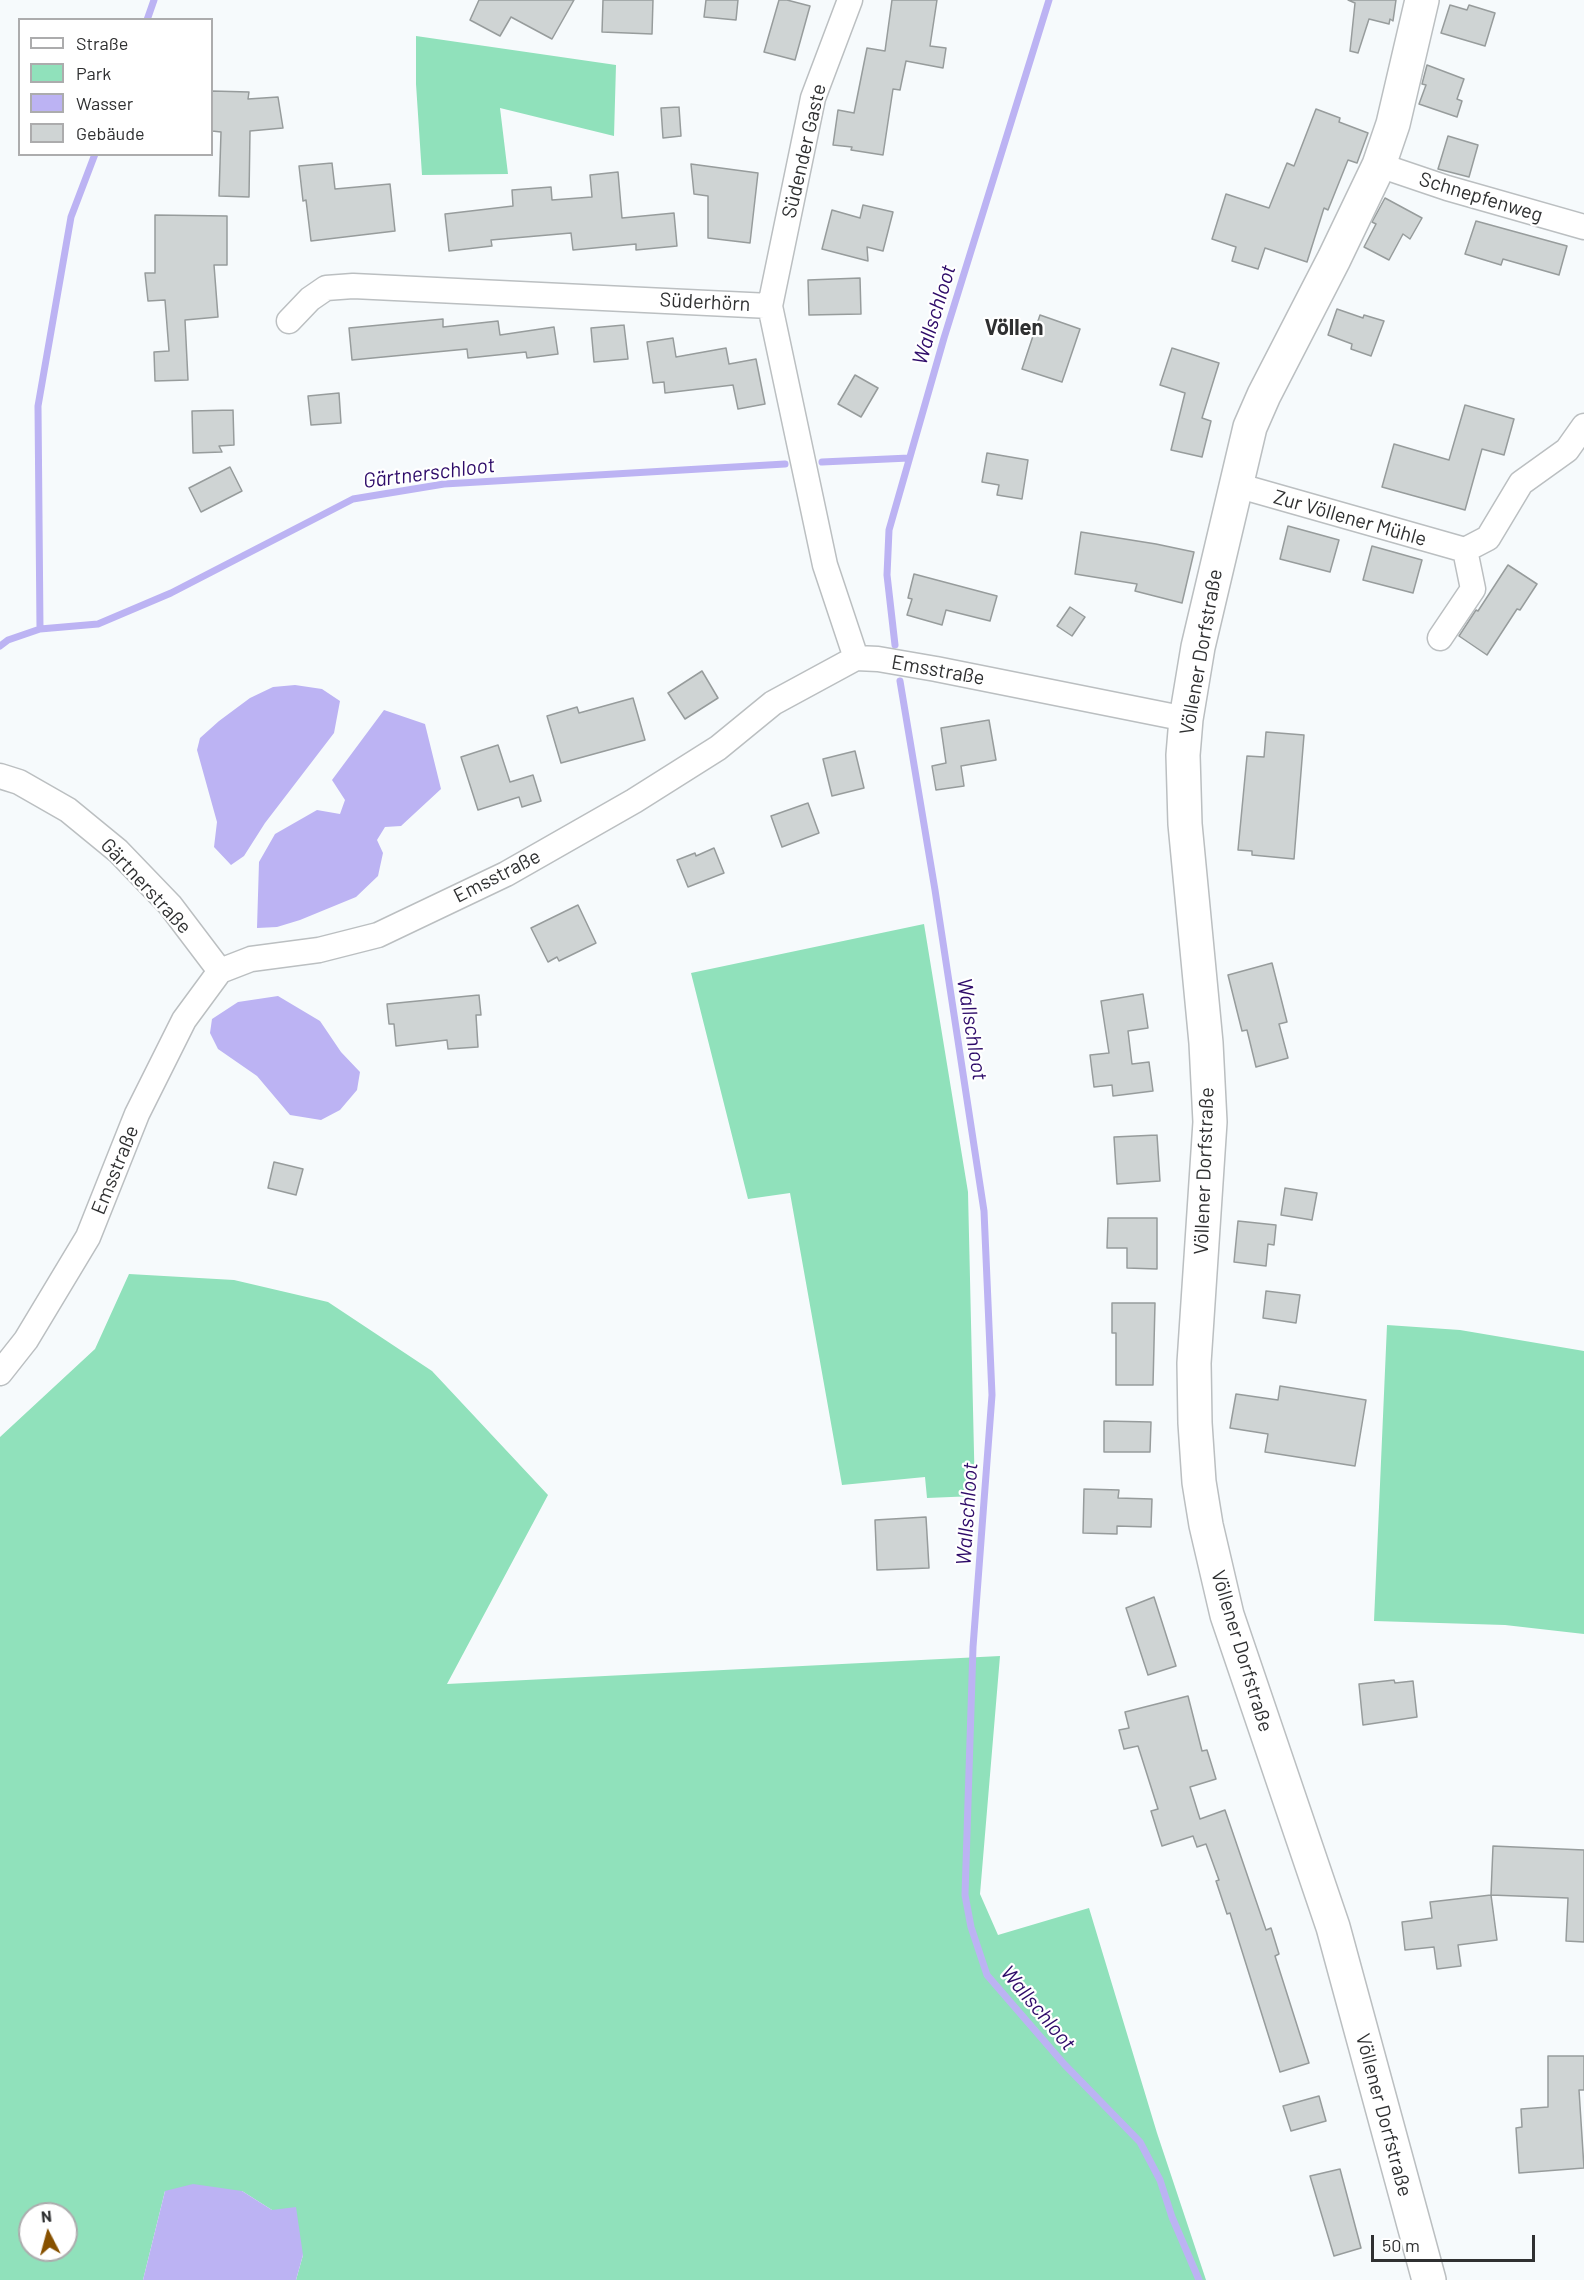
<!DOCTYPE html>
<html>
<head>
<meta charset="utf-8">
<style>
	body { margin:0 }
	#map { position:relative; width:1584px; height:2280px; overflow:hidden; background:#f6fafc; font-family:Barlow,sans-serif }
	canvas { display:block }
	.legend { position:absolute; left:18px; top:18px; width:195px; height:138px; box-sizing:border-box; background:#fff; border:2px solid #acacad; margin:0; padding:8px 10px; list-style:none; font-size:18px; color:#2f3031 }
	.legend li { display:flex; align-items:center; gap:12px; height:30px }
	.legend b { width:30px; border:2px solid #acacad }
	.north { position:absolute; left:18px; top:2202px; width:60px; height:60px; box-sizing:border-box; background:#fff; border:2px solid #acacad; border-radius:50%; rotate:354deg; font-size:16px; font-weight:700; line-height:24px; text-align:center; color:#2f3031 }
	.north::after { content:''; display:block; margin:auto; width:21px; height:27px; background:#875100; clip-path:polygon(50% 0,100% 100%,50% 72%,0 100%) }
	.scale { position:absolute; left:1371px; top:2235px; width:164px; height:27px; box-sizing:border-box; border:3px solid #2f3031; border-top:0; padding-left:8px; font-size:18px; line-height:21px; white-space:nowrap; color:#2f3031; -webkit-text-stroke:4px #fff; paint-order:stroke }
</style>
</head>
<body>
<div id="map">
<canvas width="1584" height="2280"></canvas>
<ul class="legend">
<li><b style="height:8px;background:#fff"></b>Straße</li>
<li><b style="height:16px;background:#90e1bb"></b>Park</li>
<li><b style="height:16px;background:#bcb3f3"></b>Wasser</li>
<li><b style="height:16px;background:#cfd4d4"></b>Gebäude</li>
</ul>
<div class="north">N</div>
<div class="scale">50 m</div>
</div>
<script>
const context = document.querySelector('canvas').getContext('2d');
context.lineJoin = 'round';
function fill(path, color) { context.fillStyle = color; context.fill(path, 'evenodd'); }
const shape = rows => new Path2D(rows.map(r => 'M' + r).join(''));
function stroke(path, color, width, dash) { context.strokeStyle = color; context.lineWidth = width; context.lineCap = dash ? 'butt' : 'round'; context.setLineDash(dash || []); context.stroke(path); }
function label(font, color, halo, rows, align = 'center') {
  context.font = font + ' Barlow,sans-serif'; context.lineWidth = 4.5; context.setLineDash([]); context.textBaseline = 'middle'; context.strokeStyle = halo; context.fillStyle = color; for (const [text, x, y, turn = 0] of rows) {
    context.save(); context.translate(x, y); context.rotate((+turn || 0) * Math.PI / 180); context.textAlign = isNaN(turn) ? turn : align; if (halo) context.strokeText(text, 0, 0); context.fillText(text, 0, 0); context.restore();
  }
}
fill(shape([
	[416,36,616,65,614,136,500,108,508,174,422,175,416,84],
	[924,924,968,1192,975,1496,927,1498,925,1477,842,1485,790,1193,748,1199,691,973],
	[129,1274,234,1280,328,1302,432,1371,548,1495,447,1684,1000,1656,980,1894,998,1935,1089,1908,1157,2133,1206,2280,296,2280,303,2255,272,2210,242,2191,165,2191,143,2280,0,2280,0,1437,95,1349],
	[30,2214,66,2214,66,2250,30,2250],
	[1387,1325,1460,1330,1584,1351,1584,1634,1505,1625,1374,1621]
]), '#90e1bb');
fill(shape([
	[295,685,322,689,340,701,334,733,265,823,244,856,231,865,214,847,217,822,197,750,200,738,219,721,250,698,273,687],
	[384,710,425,724,441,789,401,826,385,827,377,840,383,853,378,876,356,897,300,920,277,927,257,928,259,862,275,834,317,810,340,814,345,800,332,780],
	[278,996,320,1021,341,1052,360,1072,357,1090,340,1110,321,1120,290,1115,257,1076,218,1049,210,1033,212,1019,238,1002],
	[193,2184,242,2191,272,2210,296,2207,303,2255,296,2280,143,2280,165,2191]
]), '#bcb3f3');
stroke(shape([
	[147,20,154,0],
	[822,462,909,458],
	[40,629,38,406,71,217,95,154],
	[895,645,887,575,889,530,944,338,1049,0],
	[0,646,8,640,40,629,98,624,171,593,353,499,444,484,785,464],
	[900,681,935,890,984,1211,992,1395,973,1647,965,1895,971,1927,987,1975,1064,2064,1140,2142,1160,2180,1172,2217,1199,2280]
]), '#bcb3f3', 7);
const building = shape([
	[479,0,574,0,552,39,511,17,500,36,470,20,479,0],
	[603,0,653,0,652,34,602,32,603,0],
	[706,0,738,0,736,20,704,17,706,0],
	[779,0,787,0,810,6,795,60,764,52,779,0],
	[892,0,937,0,930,46,946,48,943,68,906,61,900,90,893,89,883,155,851,150,852,147,833,145,838,110,854,113,867,48,885,51,892,0],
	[1348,0,1396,0,1393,21,1390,19,1389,24,1369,19,1358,53,1350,51,1355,3,1348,0],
	[1450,5,1467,10,1469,5,1495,13,1485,46,1441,33,1450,5],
	[1427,65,1464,79,1457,99,1462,101,1457,117,1419,104,1426,85,1422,84,1427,65],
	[212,91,249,92,248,99,278,97,283,128,250,131,249,197,219,196,221,132,212,131,212,91],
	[679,107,681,136,663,138,661,108,679,107],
	[1316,109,1340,118,1339,122,1368,133,1357,163,1348,160,1328,210,1324,208,1307,262,1265,248,1258,269,1232,261,1236,247,1212,239,1226,194,1269,208,1287,163,1294,166,1316,109],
	[1448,136,1478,145,1469,177,1438,169,1448,136],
	[332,163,335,189,390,184,395,231,311,241,306,200,303,201,299,166,332,163],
	[691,164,758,173,750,243,708,238,708,196,694,194,691,164],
	[618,172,622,218,674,213,677,246,636,250,636,244,573,250,571,233,491,240,492,246,449,251,445,214,513,206,512,190,551,187,552,200,592,197,590,175,618,172],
	[1385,198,1422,218,1410,239,1403,234,1389,260,1364,247,1376,224,1372,222,1385,198],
	[863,205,893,212,883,251,867,247,868,261,822,249,832,210,860,218,863,205],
	[155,215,227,216,227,265,214,265,218,317,185,320,188,380,155,381,154,352,169,351,165,300,148,301,145,273,155,273,155,215],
	[1476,221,1567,246,1559,275,1503,259,1501,265,1465,254,1476,221],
	[860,278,861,314,809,315,808,280,860,278],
	[1337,309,1363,318,1364,315,1384,321,1371,356,1351,349,1352,344,1328,335,1337,309],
	[1040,315,1080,329,1062,382,1022,369,1040,315],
	[443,319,443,327,498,321,500,335,554,327,558,354,527,358,526,352,468,358,467,349,352,360,349,328,443,319],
	[624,325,628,359,594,362,591,328,624,325],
	[673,338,676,357,726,348,729,364,756,359,765,404,738,409,733,385,665,393,664,382,653,383,647,342,673,338],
	[1172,348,1219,363,1202,418,1211,421,1202,457,1171,450,1185,393,1160,385,1172,348],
	[855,375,878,388,861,417,838,404,855,375],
	[339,393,341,423,311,425,308,396,339,393],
	[1465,405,1514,419,1504,455,1482,449,1465,510,1382,487,1394,444,1449,460,1465,405],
	[233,410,234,445,219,446,222,452,193,453,192,411,233,410],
	[987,453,1028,460,1022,499,997,495,999,485,982,482,987,453],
	[230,467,242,491,201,512,189,488,230,467],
	[1288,526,1339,540,1330,572,1280,559,1288,526],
	[1081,532,1156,544,1194,552,1182,603,1135,591,1137,584,1075,574,1081,532],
	[1372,546,1422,560,1413,593,1363,580,1372,546],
	[1508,565,1537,584,1520,610,1517,609,1487,655,1459,636,1476,610,1478,611,1508,565],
	[914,574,997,596,990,621,946,610,942,625,907,615,912,599,908,598,914,574],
	[1070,607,1085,617,1072,636,1057,626,1070,607],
	[702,671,718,698,685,719,668,693,702,671],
	[633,698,645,740,561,763,547,716,577,707,579,713,633,698],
	[989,720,996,760,961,766,964,786,936,790,932,766,946,763,941,728,989,720],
	[1266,732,1304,735,1294,859,1252,855,1252,851,1238,850,1247,756,1264,757,1266,732],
	[498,745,510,782,533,775,541,801,522,807,519,797,478,810,461,757,498,745],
	[855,751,864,788,832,796,823,759,855,751],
	[808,803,819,833,782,847,771,816,808,803],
	[714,848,724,873,688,887,677,860,695,853,696,856,714,848],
	[578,905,596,943,559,961,557,957,548,962,531,928,578,905],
	[1272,963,1287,1022,1279,1024,1288,1058,1256,1067,1247,1030,1242,1031,1228,975,1272,963],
	[1143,994,1148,1028,1128,1031,1132,1064,1149,1062,1153,1091,1113,1096,1112,1085,1094,1087,1090,1055,1109,1053,1101,1001,1143,994],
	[479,995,481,1015,476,1015,478,1047,448,1049,447,1040,396,1046,394,1024,389,1024,387,1004,479,995],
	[1157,1135,1160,1181,1117,1184,1114,1137,1157,1135],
	[274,1162,303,1169,296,1195,268,1188,274,1162],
	[1285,1188,1317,1193,1312,1220,1281,1215,1285,1188],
	[1108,1218,1157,1218,1157,1269,1127,1268,1127,1248,1107,1248,1108,1218],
	[1238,1221,1276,1225,1274,1245,1268,1244,1266,1266,1234,1262,1238,1221],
	[1266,1291,1300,1295,1296,1323,1263,1318,1266,1291],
	[1112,1303,1155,1303,1153,1385,1116,1385,1116,1333,1112,1333,1112,1303],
	[1280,1386,1366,1400,1355,1466,1265,1452,1268,1434,1230,1428,1236,1394,1278,1400,1280,1386],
	[1104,1421,1151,1422,1150,1452,1104,1452,1104,1421],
	[1084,1489,1119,1490,1118,1498,1152,1499,1151,1527,1117,1526,1117,1534,1083,1533,1084,1489],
	[926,1517,929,1568,877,1570,875,1520,926,1517],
	[1154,1597,1176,1666,1148,1675,1126,1608,1154,1597],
	[1394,1680,1395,1683,1413,1681,1417,1717,1363,1725,1359,1684,1394,1680],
	[1188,1696,1202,1751,1207,1750,1216,1779,1190,1787,1200,1819,1225,1810,1266,1930,1271,1928,1279,1954,1275,1956,1309,2063,1280,2072,1230,1913,1227,1914,1216,1881,1219,1880,1206,1844,1197,1847,1193,1836,1162,1846,1151,1811,1158,1809,1138,1746,1124,1749,1119,1730,1129,1728,1125,1712,1188,1696],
	[1493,1846,1584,1850,1584,1942,1566,1941,1568,1898,1491,1895,1493,1846],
	[1491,1895,1497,1940,1458,1945,1461,1966,1437,1969,1434,1947,1405,1950,1402,1922,1432,1918,1430,1902,1491,1895],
	[1548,2056,1584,2056,1584,2090,1579,2090,1584,2168,1519,2173,1516,2128,1522,2127,1521,2109,1548,2107,1548,2056],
	[1319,2096,1326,2121,1291,2131,1283,2106,1319,2096],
	[1340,2169,1361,2248,1334,2256,1310,2176,1340,2169]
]);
fill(building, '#cfd4d4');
stroke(building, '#979c9c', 1.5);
const street = shape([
	[1379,165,1447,188,1584,227],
	[770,306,813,98,850,0],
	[289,321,310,299,326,288,353,286,770,306,825,565,856,658],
	[1236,485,1465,550,1488,538,1521,483,1567,450,1584,426],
	[1440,638,1473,589,1465,550],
	[0,776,19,782,68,810,118,851,170,905,220,971],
	[0,1373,26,1340,88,1237,137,1114,184,1020,220,971,251,959,319,950,378,935,506,874,634,801,718,748,773,703,856,658,878,659,936,669,1186,719]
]);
const secondary = shape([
	[1422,0,1393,124,1379,165,1334,259,1264,395,1250,427,1198,647,1186,719,1183,755,1185,824,1206,1043,1210,1122,1194,1363,1195,1423,1199,1482,1206,1525,1227,1615,1333,1927,1429,2280]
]);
stroke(street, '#bbbfc1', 27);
stroke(secondary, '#bbbfc1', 36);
stroke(street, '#fff', 24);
stroke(secondary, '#fff', 33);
label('20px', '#2f3031', '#fff', [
	["Südender Gaste",804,151,-77],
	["Schnepfenweg",1481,197,17],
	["Süderhörn",705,302,3],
	["Zur Völlener Mühle",1350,518,16],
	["Völlener Dorfstraße",1201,652,-80],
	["Emsstraße",938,670,10],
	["Emsstraße",497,876,-27],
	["Gärtnerstraße",146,886,47],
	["Emsstraße",115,1170,-68],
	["Völlener Dorfstraße",1204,1171,-88],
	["Völlener Dorfstraße",1242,1651,73],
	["Völlener Dorfstraße",1384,2115,75]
]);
label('italic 21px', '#2e0b69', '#fff', [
	["Wallschloot",934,315,-73],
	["Gärtnerschloot",429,473,-7],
	["Wallschloot",972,1029,81],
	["Wallschloot",967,1514,-86],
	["Wallschloot",1038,2008,50]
]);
label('bold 22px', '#2f3031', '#fff', [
	["Völlen",1014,328]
]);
</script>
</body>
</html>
